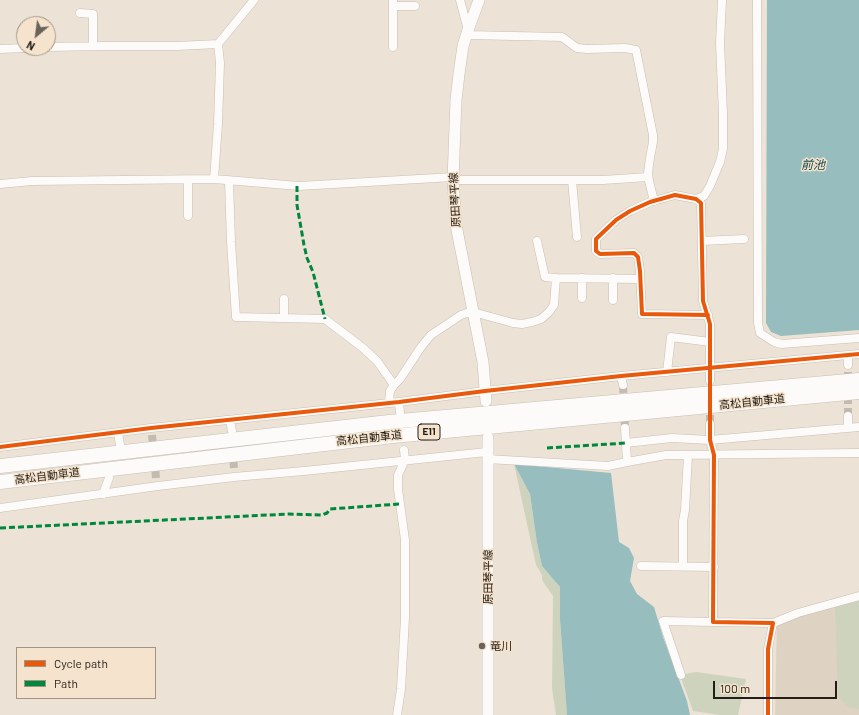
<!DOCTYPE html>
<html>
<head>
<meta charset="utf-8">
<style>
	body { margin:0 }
	#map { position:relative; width:859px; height:715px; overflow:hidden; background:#ece2d6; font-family:Barlow,sans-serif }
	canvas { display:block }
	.legend { position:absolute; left:16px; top:647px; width:140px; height:52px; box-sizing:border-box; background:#f5e3cd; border:1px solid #a19484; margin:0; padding:5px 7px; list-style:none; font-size:12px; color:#241e16 }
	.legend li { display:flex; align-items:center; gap:8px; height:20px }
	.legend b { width:20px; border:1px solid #a19484 }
	.north { position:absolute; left:16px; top:16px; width:40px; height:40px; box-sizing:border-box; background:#f5e3cd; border:1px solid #a19484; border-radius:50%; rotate:209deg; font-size:11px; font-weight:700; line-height:16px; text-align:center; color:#241e16 }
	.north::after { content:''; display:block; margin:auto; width:14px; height:18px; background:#6a6359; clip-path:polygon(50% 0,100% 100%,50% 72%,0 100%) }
	.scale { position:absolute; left:713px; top:681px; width:124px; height:18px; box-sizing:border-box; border:2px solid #241e16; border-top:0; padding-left:5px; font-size:12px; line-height:14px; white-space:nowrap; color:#241e16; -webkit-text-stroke:3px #f5e3cd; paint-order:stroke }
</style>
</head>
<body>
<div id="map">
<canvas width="859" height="715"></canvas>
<ul class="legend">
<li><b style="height:5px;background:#e8590c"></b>Cycle path</li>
<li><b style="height:5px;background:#00873e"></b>Path</li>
</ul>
<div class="north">N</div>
<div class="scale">100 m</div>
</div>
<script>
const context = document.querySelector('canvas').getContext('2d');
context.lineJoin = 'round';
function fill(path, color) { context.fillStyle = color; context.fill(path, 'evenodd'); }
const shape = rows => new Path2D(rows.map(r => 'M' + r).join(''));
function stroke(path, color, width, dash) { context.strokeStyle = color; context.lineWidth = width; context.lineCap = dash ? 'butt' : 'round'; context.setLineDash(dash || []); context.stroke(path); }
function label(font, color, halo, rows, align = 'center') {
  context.font = font + ' Barlow,"Noto Sans JP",sans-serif'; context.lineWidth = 3; context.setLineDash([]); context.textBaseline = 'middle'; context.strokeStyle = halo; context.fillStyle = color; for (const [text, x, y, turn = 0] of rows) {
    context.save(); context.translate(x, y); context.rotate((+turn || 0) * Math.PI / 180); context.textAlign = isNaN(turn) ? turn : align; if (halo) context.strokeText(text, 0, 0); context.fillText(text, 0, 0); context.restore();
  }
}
fill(shape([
	[859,597,859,715,775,715,777,620]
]), '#ded2c3');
fill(shape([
	[514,464,530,494,537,543,542,566,560,587,560,619,567,715,556,715,552,688,553,596,542,580,542,575,536,565],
	[859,601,859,709,848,707,838,696,835,607],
	[696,672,746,679,738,715,720,715,693,711,680,675]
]), '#ced3be');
fill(shape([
	[767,0,859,0,859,330,781,336,771,332,766,323],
	[514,464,611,473,619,542,629,548,634,558,630,581,637,594,654,607,663,637,687,701,690,715,567,715,560,619,560,587,542,566,537,543,530,494]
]), '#97bdbe');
stroke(shape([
	[623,385,625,428],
	[710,403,710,424],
	[848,416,848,365],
	[152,435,156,478],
	[232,436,234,469]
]), '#c4bbb0', 8, [8, 4]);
const minor = shape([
	[393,0,393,47],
	[460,0,468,30],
	[757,0,758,323,760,333,774,342,782,344,859,338],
	[393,6,415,6],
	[80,13,93,14,93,46],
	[466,35,562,37,577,48,587,49,625,48,636,50,653,135,653,142,650,158,648,173,649,181,654,201],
	[48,47,103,46,177,46,218,44],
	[0,49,25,48],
	[214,179,218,124,220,63,218,44,254,0],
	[453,180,603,180,648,177],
	[572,180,577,237],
	[229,181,231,242,236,317,325,319,363,348,377,361,394,385],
	[0,184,32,181,214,179,299,186,453,177],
	[696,199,704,196,710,186,720,162,723,149,723,114,720,43,722,0],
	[188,216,188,180],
	[537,241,545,277,556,278],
	[702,241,744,239],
	[582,278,582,298],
	[613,278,613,300],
	[708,315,642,314,640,271,638,257,634,253,600,254,596,251,596,239,616,220,630,211,650,202,675,195,696,199,701,203,703,301,710,324,710,381],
	[284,318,284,299],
	[848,355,848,365],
	[667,372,671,337,710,342],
	[621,376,623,385],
	[399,402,400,413],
	[389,403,390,391,394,385,400,379,421,347,431,335,461,315,467,313,473,312,513,323,522,324,532,322,541,319,549,312,554,305,556,278,640,279],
	[230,420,232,431],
	[710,424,710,440,714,455,713,622,773,623,768,649,768,715],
	[848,428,848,416],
	[118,433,120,445],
	[626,443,672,438,710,440,859,427],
	[0,447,151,428,399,402,485,391,621,376,859,354],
	[487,459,608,466,627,462,625,428],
	[627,462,666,455,859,453],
	[103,494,109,478],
	[0,508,158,486,234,477,304,471,487,452],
	[641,566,714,567],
	[683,566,683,521,685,510,688,455],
	[773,623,798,613,859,596],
	[681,675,663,621,713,622],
	[397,715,401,689,405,618,405,540,398,489,398,475,405,460,404,450]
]);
const secondary = shape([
	[479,0,468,30,463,46,459,74,456,100,453,180,456,225,483,362,486,401],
	[488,438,488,715]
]);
const motorway = shape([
	[0,466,389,422,859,380],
	[0,482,393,436,859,392]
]);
stroke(minor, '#c7bfb5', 9);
stroke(secondary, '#c7bfb5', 12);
stroke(motorway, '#c7bfb5', 15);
stroke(minor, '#fcfbf9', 8);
stroke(secondary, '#fcfbf9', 11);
stroke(motorway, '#fcfbf9', 14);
stroke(shape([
	[297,186,297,205,304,245,307,258,313,272,325,319],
	[547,448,626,443],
	[0,528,289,514,322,515,327,513,330,509,399,504]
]), '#00873e', 3, [6, 3]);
stroke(shape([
	[708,315,642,314,640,271,638,257,634,253,600,254,596,251,596,239,616,220,630,211,650,202,675,195,696,199,701,203,703,301,710,324,710,440,714,455,713,622,773,623,768,649,768,715],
	[0,447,151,428,399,402,485,391,621,376,859,354]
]), '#e8590c', 4);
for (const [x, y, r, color] of [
	[482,646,4,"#6a6359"]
]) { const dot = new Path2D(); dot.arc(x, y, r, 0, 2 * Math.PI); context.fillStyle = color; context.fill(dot); stroke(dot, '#f5e3cd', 1.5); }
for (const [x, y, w] of [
	[429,432,22]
]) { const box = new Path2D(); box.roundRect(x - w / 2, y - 8, w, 16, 3); context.fillStyle = '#f5e3cd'; context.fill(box); stroke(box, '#241e16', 1); }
label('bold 10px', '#241e16', null, [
	["E11",429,432]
]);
label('11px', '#241e16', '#f5e3cd', [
	["原田琴平線",455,200,-93],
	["高松自動車道",752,402,-6],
	["高松自動車道",369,438,-6],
	["高松自動車道",47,476,-7],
	["原田琴平線",488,577,-90]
]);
label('11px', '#241e16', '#f5e3cd', [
	["竜川",490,646]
], 'left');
label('italic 12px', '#15494f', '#f5e3cd', [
	["前池",813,165]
]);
</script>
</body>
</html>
